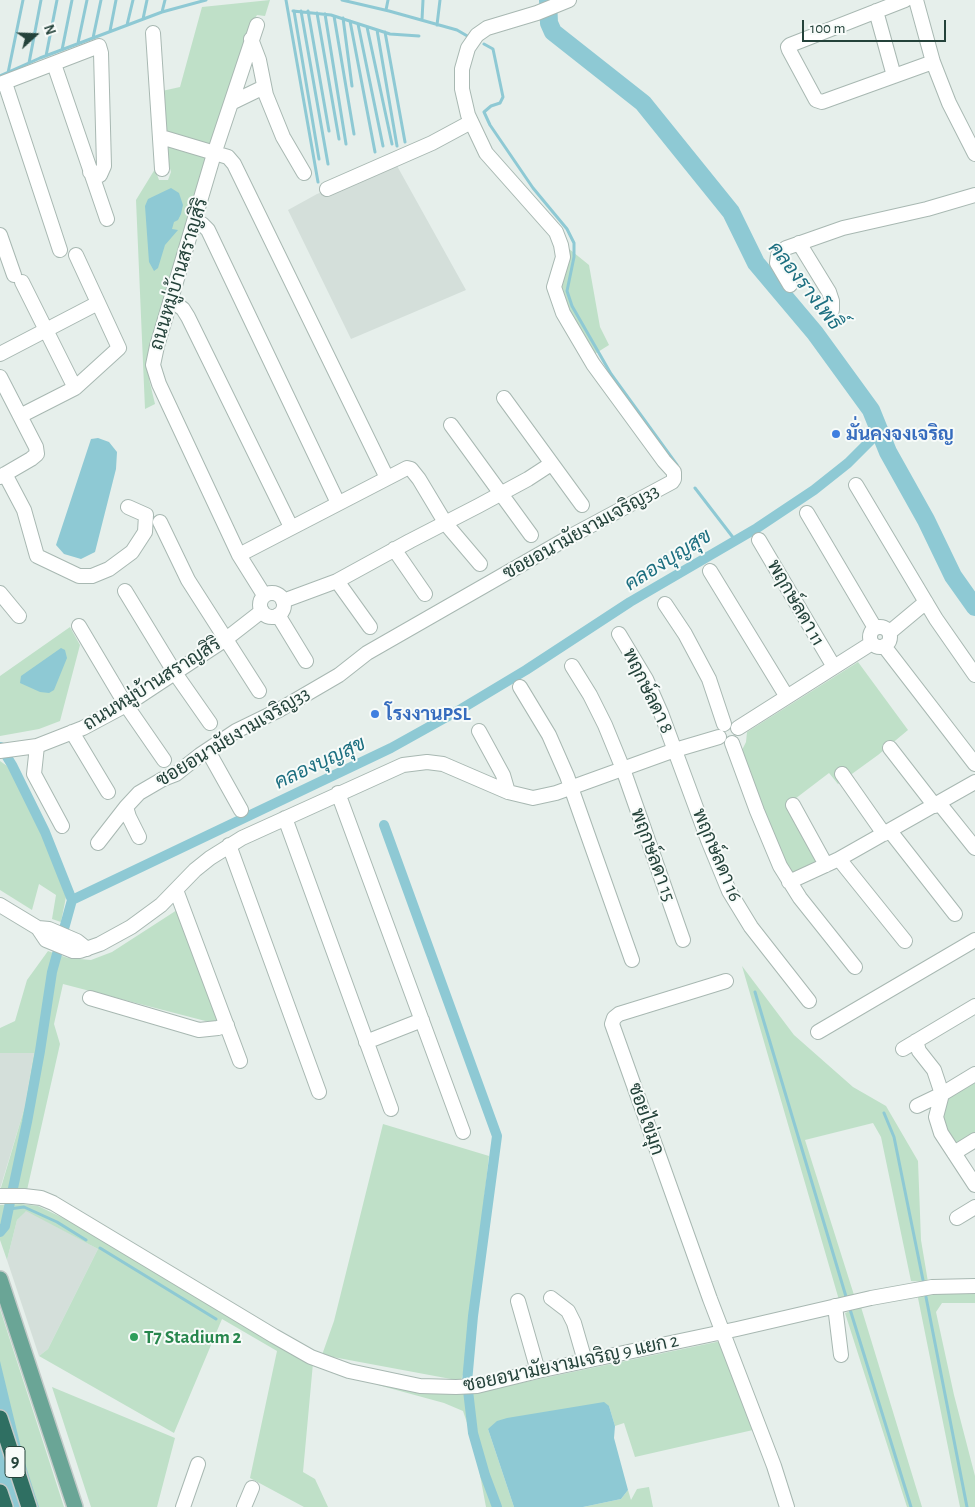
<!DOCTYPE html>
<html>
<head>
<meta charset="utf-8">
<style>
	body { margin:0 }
	#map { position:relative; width:975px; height:1507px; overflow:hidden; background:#e6efeb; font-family:"Alegreya Sans",sans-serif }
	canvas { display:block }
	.north { position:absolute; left:10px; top:10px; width:50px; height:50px; -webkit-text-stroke:4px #f7fbf9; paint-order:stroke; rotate:70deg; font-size:14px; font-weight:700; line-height:20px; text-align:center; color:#24423a }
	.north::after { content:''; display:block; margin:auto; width:18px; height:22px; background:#24423a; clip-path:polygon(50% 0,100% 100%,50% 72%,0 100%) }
	.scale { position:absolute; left:802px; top:20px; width:144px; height:22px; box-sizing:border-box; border:2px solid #24423a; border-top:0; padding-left:6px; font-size:15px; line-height:18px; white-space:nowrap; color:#24423a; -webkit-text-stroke:4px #f7fbf9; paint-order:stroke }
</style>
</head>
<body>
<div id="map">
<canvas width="975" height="1507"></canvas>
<div class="north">N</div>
<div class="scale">100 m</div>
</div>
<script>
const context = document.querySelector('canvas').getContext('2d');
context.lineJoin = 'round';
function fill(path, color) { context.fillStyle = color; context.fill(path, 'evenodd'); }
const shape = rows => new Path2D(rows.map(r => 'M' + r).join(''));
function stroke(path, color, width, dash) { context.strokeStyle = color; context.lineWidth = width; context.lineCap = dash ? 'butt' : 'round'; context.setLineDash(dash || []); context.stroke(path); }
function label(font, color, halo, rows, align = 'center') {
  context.font = font + ' "Alegreya Sans",Sarabun,sans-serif'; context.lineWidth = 4; context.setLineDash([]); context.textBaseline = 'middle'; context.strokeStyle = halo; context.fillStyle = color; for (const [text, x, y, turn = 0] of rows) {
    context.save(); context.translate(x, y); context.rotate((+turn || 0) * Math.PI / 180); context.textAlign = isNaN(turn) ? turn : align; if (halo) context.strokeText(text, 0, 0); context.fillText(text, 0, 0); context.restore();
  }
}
fill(shape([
	[396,164,466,290,351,339,288,210,317,194],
	[0,1053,34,1053,25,1106,0,1189],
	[26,1210,98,1249,48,1349,39,1356,7,1260,17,1220]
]), '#d4dfda');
fill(shape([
	[270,0,265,16,257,15,254,20,149,357,149,379,155,404,145,409,136,200,155,169,159,180,168,180,171,172,166,154,162,91,180,87,202,7],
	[568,248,589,265,600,327,609,345,593,355,566,310,559,288],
	[70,627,80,645,60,721,39,729,0,736,0,676],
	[858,662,908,730,878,755,838,784,829,773,787,805,819,865,794,875,787,871,741,752,746,742,747,732],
	[0,761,10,768,46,844,66,897,61,922,52,919,56,895,39,884,32,910,0,890],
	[177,910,219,1020,217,1024,63,984,54,1024,60,1044,27,1190,0,1191,25,1106,34,1053,0,1053,0,1028,15,1021,27,980,48,951,68,958,91,960,112,952],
	[742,966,794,1035,853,1087,886,1106,918,1161,921,1240,928,1282,911,1281,881,1137,873,1123,805,1140,854,1295,839,1300],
	[975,1079,975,1134,955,1146,942,1117,946,1102,951,1093],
	[383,1124,489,1156,465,1369,461,1380,451,1379,322,1355,334,1321],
	[21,1204,38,1206,78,1225,313,1363,303,1472,315,1479,328,1507,304,1507,250,1478,277,1351,222,1319,174,1433,39,1356,48,1349,98,1249,26,1211,17,1220,7,1260,0,1240,0,1205],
	[975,1291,975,1303,942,1303,936,1312,954,1395,975,1476,975,1507,960,1507,918,1298,919,1293],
	[861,1307,922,1507,907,1507,845,1313],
	[0,1309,34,1414,64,1507,0,1507],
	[721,1341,753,1430,635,1457,624,1423,615,1426,609,1406,488,1429,514,1507,486,1507,474,1443,463,1411,444,1403,378,1385,380,1382,477,1392],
	[52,1387,175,1438,157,1507,91,1507],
	[649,1487,653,1507,583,1507,621,1499,628,1490,631,1500,637,1489]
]), '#bfe0c8');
fill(shape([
	[171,188,179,193,183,205,181,214,178,220,174,222,172,229,178,230,165,245,158,268,154,271,149,262,145,206,148,199],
	[98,438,109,442,117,452,116,469,95,552,81,559,64,554,56,545,91,439],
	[61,648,65,650,67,658,54,690,49,693,40,692,20,683,21,676],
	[0,1361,24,1460,39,1507,0,1507],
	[604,1402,609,1406,615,1426,614,1438,628,1490,621,1499,583,1507,514,1507,488,1429,497,1421,507,1418]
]), '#8ec9d4');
stroke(shape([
	[286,0,318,182],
	[342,0,389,11,457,30,469,37],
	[386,10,388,0],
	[293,11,331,15,390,34,419,36],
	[294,11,319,159],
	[301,11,328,164],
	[308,11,329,131],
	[162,12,165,0],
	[317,13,339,139],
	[325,14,346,144],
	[334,16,354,134],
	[343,18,352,86],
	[143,19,147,0],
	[422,20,423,0],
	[350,21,375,152],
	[358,24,383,146],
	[127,25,133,0],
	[437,25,440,0],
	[367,27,392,144],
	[377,30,397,146],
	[110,31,116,0],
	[385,32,405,142],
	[93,38,101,0],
	[78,43,87,0],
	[484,44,493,49,503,97,500,103,491,106,484,112,490,125,533,188,567,229,574,243,574,257,567,291,572,306,611,374,677,465],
	[62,50,72,0],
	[46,56,57,0],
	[29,63,41,0],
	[8,73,23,0],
	[0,76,40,58,162,12,206,0],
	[695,488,735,540],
	[755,992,847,1300],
	[884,1113,894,1137,923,1280],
	[9,1209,24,1207,57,1222,86,1240],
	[100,1248,216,1319],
	[926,1297,967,1507],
	[849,1306,911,1507]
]), '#8ec9d4', 3);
stroke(shape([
	[1,747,12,765,45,832,72,900],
	[384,825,497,1136,473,1316,467,1382,473,1433,485,1475,497,1507],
	[0,1232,5,1226,27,1122,40,1051,52,972,72,900,391,748,461,709,526,670,630,602,757,528,814,490,848,463,880,431]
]), '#8ec9d4', 10);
stroke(shape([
	[548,0,549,23,553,32,643,103,731,212,756,263,815,333,871,410,888,452,926,520,953,576,975,607]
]), '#8ec9d4', 18);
const minor = shape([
	[905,0,790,45,788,47,789,50,816,100,822,102,933,62],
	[916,0,933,62,949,103,975,154],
	[876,11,894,76],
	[257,25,214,154,157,346,153,365,159,384,239,555,264,595],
	[153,33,162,169],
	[251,39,259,60,266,95,283,137,304,173],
	[54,64,107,219],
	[5,83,60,250],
	[0,84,99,46,101,53,104,166,100,175,95,177,90,172],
	[231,103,264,87],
	[161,137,228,157,234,164,387,478],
	[327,189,432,143,471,122],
	[195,221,202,224,208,230,338,503],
	[0,235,14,275],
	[799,243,829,292,832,301,832,310],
	[790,285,777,263,778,255,786,248,843,228,927,209,975,195],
	[171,300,183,309,188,317,291,527],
	[0,354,98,303],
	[0,377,36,447,37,454,31,459,0,477],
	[75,388,119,348,76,255],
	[504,398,582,505],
	[20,416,75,388,22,282],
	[451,425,531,535],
	[5,474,24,510,37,556,79,576,92,576,109,569,132,552,145,532,146,515,128,507],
	[856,485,936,619,975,675],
	[807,513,875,628],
	[160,522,188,580,259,691],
	[759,540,834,667],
	[394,549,425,594],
	[239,555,407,468,411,469,419,479,446,524,480,564],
	[710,571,787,697],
	[337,581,370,627],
	[125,591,175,673,210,723],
	[0,593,19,616],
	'260 605a12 12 0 1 1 24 0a12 12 0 1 1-24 0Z',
	[283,601,337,581,410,541,478,506,528,479,551,464],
	[665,604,685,634,709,679,724,724],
	[278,615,306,661],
	[79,626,126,705,164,760],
	'870 637a10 10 0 1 1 20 0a10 10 0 1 1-20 0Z',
	[890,632,926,602],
	[619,634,646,679,661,713,708,840,729,891,751,927,809,1001],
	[884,646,975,764],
	[572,666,590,695,605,725,623,769,683,940],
	[520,687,549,735,567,776,632,960],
	[738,728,872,643],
	[479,731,503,775,508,792],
	[72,732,108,792],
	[732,743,757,811,780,866,800,898,855,967],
	[37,746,34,774,62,826],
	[890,748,935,806],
	[0,751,37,746,83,728,126,705,226,639,262,611],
	[208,751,241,810],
	[842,774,884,834],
	[338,793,463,1132],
	[939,803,975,848],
	[793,805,826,865],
	[285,818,391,1109],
	[890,831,955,914],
	[139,837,129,817,126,807,139,793,163,779,176,774,200,755,236,731,279,710,339,675,367,653,573,535,672,482,674,479,674,472,664,461,593,364,563,313,554,287,563,257,561,245,556,232,486,153,468,115,462,89,462,69,468,48,477,35,487,28,537,13,569,0],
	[98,843,126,807],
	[229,845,319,1092],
	[839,859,905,941],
	[789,882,839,859,975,782],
	[176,890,240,1061],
	[0,905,38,928,46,940,73,951,80,951,100,944,131,927,161,905,195,870,210,858,242,838,403,765,427,762,443,764,508,792,533,798,556,793,675,750,719,737],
	[38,928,49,929,77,941,87,949],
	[726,981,619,1014,614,1018,612,1024,710,1299,774,1466,787,1507],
	[90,998,199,1030,218,1028,227,1025],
	[818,1032,975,940],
	[916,1041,919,1051,934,1070,942,1094,936,1117,941,1133,975,1185],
	[366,1042,422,1020],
	[903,1049,975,1006],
	[917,1106,942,1094,975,1074],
	[954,1153,975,1140],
	[0,1196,24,1196,41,1198,53,1203,274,1336,311,1357,349,1371,420,1386,456,1387,477,1386,538,1371,737,1329,871,1298,932,1287,975,1286],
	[957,1218,975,1207],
	[551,1298,568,1311,574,1323,585,1361],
	[518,1301,538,1371],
	[835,1306,841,1355],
	[183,1507,198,1464],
	[244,1507,252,1488]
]);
const major = shape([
	[0,1279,75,1507]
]);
const highway = shape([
	[0,1418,29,1507],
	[0,1492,5,1507]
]);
stroke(minor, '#a8b8b2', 16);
stroke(major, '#c2cac8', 18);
stroke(highway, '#c2cac8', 18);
stroke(minor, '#fff', 14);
stroke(major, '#6aa596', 15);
stroke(highway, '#2f6f62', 15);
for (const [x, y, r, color] of [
	[836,434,5,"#3f7fe0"],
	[375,714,5,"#3f7fe0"],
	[134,1337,5,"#2e9e5b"]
]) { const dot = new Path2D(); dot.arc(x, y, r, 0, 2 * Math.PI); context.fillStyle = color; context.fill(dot); stroke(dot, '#f7fbf9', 2); }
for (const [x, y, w] of [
	[15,1462,20]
]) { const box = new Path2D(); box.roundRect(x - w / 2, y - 15.5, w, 31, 4); context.fillStyle = '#f7fbf9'; context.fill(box); stroke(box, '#24423a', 1); }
label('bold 18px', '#24423a', null, [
	["9",15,1462]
]);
label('19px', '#24423a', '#f7fbf9', [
	["ถนนหมู่บ้านสราญสิริ",179,274,-73],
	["ซอยอนามัยงามเจริญ33",581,532,-29],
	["พฤกษ์ลดา 11",796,603,60],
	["ถนนหมู่บ้านสราญสิริ",152,684,-32],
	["พฤกษ์ลดา 8",648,691,64],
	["ซอยอนามัยงามเจริญ33",233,737,-31],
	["พฤกษ์ลดา 15",653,855,70],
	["พฤกษ์ลดา 16",717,855,67],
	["ซอยไข่มุก",646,1119,71],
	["ซอยอนามัยงามเจริญ 9 แยก 2",571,1363,-12]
]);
label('bold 19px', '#366cbe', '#f7fbf9', [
	["มั่นคงจงเจริญ",846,434],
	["โรงงานPSL",385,714]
], 'left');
label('bold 19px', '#27864d', '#f7fbf9', [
	["T7 Stadium 2",144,1337]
], 'left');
label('italic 20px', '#1c6f80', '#f7fbf9', [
	["คลองรางโพธิ์",805,286,52],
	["คลองบุญสุข",668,560,-32],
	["คลองบุญสุข",320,763,-25]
]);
</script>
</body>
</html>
